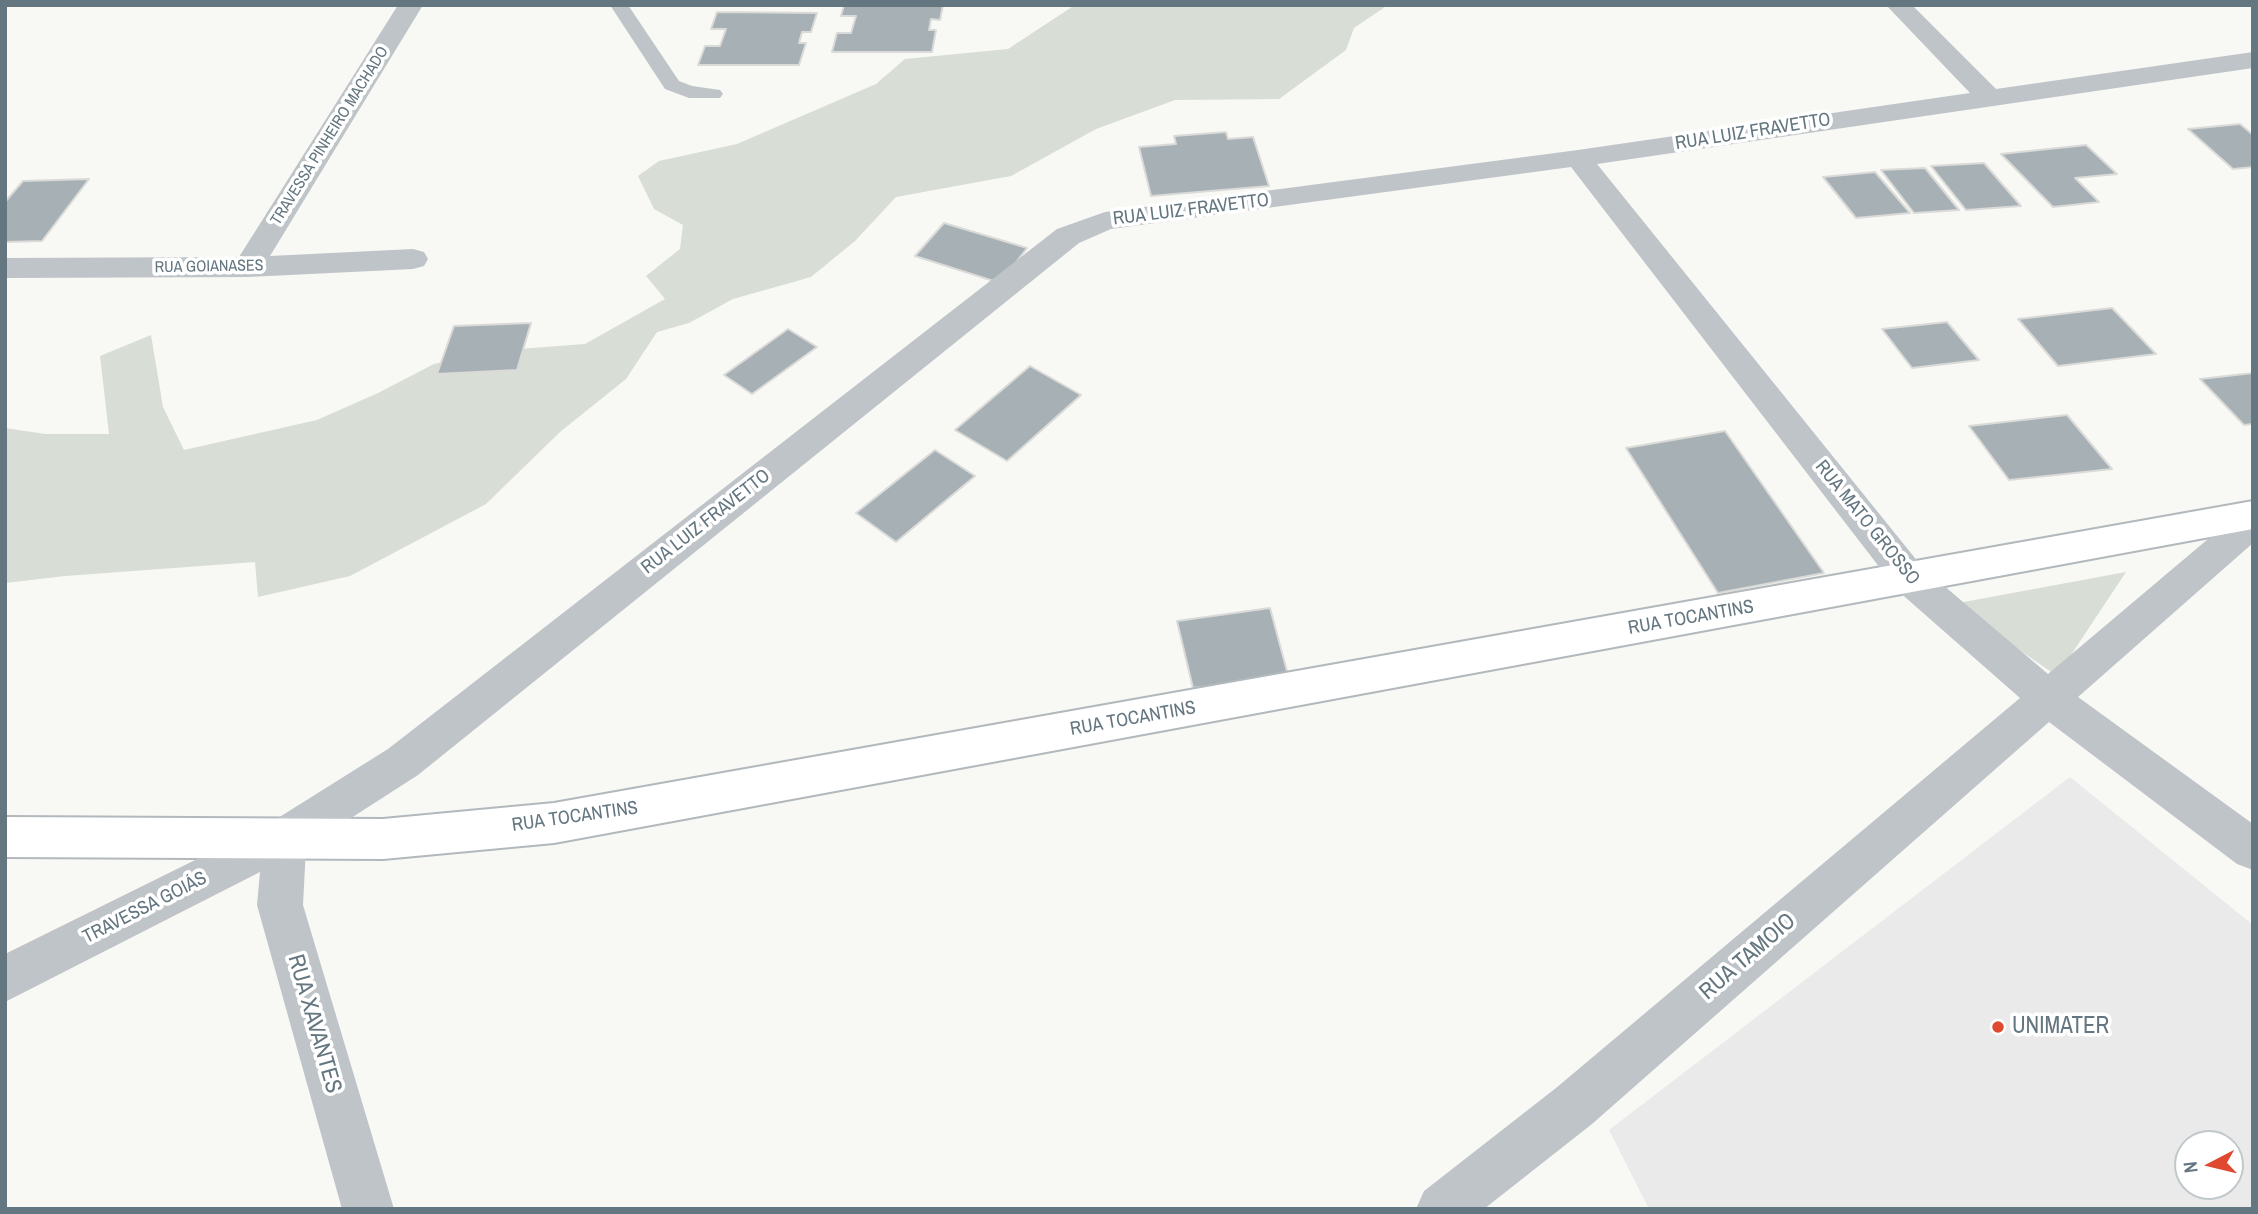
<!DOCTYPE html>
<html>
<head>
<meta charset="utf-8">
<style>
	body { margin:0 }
	#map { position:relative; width:2258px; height:1214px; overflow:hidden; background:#f8f8f5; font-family:"Archivo Narrow",sans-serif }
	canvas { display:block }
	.frame { position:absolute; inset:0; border:7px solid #647680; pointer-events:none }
	.north { position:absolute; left:2174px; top:1130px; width:70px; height:70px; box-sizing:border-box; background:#fff; border:2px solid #c1c8cc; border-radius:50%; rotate:263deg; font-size:19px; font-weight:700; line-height:28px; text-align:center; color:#647680 }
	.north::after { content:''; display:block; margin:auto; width:24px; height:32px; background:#de492f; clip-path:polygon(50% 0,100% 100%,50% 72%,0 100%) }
</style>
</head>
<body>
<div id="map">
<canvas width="2258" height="1214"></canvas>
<div class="frame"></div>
<div class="north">N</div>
</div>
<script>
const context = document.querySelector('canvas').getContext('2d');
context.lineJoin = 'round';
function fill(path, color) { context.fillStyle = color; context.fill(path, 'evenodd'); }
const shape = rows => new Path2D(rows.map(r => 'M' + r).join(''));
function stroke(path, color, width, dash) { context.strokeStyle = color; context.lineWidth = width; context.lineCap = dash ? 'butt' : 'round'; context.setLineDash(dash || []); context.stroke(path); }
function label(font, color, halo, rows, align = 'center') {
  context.font = font + ' "Archivo Narrow",sans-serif'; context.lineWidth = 7; context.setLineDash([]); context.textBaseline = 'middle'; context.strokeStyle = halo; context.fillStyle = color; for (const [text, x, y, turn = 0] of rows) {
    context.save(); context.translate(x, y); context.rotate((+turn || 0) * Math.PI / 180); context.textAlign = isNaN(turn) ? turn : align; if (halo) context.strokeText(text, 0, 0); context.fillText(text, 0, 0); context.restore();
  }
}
fill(shape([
	[2070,777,2253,925,2253,1209,1649,1209,1609,1130],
	[2188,1144,2230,1144,2230,1186,2188,1186]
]), '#e9eae9');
fill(shape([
	[1075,5,1388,5,1354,28,1346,50,1279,99,1175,100,1096,129,1011,176,896,197,855,241,811,277,733,299,689,323,657,332,626,379,560,432,486,504,350,576,258,597,255,562,65,576,5,583,5,428,45,434,109,434,100,356,151,335,163,407,184,450,317,420,378,393,434,364,492,351,585,344,665,299,646,276,680,249,683,225,654,209,638,176,659,161,737,144,876,84,905,59,1008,49],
	[2126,572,2057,676,1953,604]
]), '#d8ddd5');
const building = shape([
	[844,5,943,5,940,20,931,19,929,30,936,30,932,52,832,52,837,33,851,33,856,16,841,16,844,5],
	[717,12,817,13,811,32,802,32,799,43,806,43,799,65,698,65,705,46,720,46,726,29,711,29,717,12],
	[2240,124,2253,135,2253,167,2233,169,2188,129,2240,124],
	[1226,132,1228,139,1253,137,1269,186,1151,196,1139,147,1176,144,1174,136,1226,132],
	[2086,145,2117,174,2075,178,2099,202,2053,207,2001,154,2086,145],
	[1984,163,2021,206,1966,210,1931,166,1984,163],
	[1925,168,1959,210,1914,213,1881,170,1925,168],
	[1875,172,1910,213,1856,218,1823,177,1875,172],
	[89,179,42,241,5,242,5,202,23,181,89,179],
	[944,223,1027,248,1000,283,915,256,944,223],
	[2112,308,2156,354,2058,366,2018,319,2112,308],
	[1947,322,1979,360,1912,368,1882,329,1947,322],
	[531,323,517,370,437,374,454,326,531,323],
	[788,329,817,347,752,394,724,375,788,329],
	[1030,366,1081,395,1007,461,955,430,1030,366],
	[2253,373,2253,424,2244,425,2200,379,2253,373],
	[2067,415,2112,469,2009,480,1969,426,2067,415],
	[1725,431,1824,573,1718,593,1626,448,1725,431],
	[935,450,975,476,896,542,856,513,935,450],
	[1270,608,1288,675,1193,688,1177,621,1270,608]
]);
fill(building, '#a6b0b5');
stroke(building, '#dadad8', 2);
const secondary = shape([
	[2253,501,2253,529,554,843,383,859,5,857,5,817,383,819,554,803,2253,501]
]);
stroke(secondary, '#b2b8bc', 4);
fill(shape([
	[610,5,628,5,679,81,692,86,720,90,723,94,720,98,689,98,665,89,610,5]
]), '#bfc4c8');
fill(shape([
	[398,5,423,5,270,256,413,249,424,252,428,259,424,266,413,269,248,277,5,278,5,258,239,257,398,5],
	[1886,5,1912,5,1996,89,2253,52,2253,68,1597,164,1923,568,2048,674,2240,512,2253,508,2253,543,2078,697,2253,824,2253,870,2237,864,2049,722,1592,1124,1484,1209,1416,1209,1424,1191,1556,1088,2020,698,1897,590,1571,167,1111,229,1079,243,418,775,306,847,303,905,394,1209,342,1209,257,905,260,872,5,1002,5,954,270,823,388,749,1057,229,1105,212,1578,150,1970,93,1886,5]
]), '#bfc4c8');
fill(secondary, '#fff');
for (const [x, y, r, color] of [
	[1998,1027,7,"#de492f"]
]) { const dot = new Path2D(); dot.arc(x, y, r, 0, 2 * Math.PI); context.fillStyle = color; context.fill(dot); stroke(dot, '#fff', 2.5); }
label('16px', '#647680', '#fff', [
	["TRAVESSA PINHEIRO MACHADO",330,136,-58],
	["RUA GOIANASES",209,267,-1]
]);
label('19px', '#647680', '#fff', [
	["RUA LUIZ FRAVETTO",1753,132,-9],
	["RUA LUIZ FRAVETTO",1191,210,-7],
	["RUA LUIZ FRAVETTO",706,522,-38],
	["RUA MATO GROSSO",1867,523,51],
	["RUA TOCANTINS",1691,618,-10],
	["RUA TOCANTINS",1133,719,-10],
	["RUA TOCANTINS",575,817,-8],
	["TRAVESSA GOIÁS",145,908,-27]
]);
label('23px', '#647680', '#fff', [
	["RUA TAMOIO",1748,957,-41],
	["RUA XAVANTES",314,1024,74]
]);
label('23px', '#647680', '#fff', [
	["UNIMATER",2012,1027]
], 'left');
</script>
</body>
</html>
